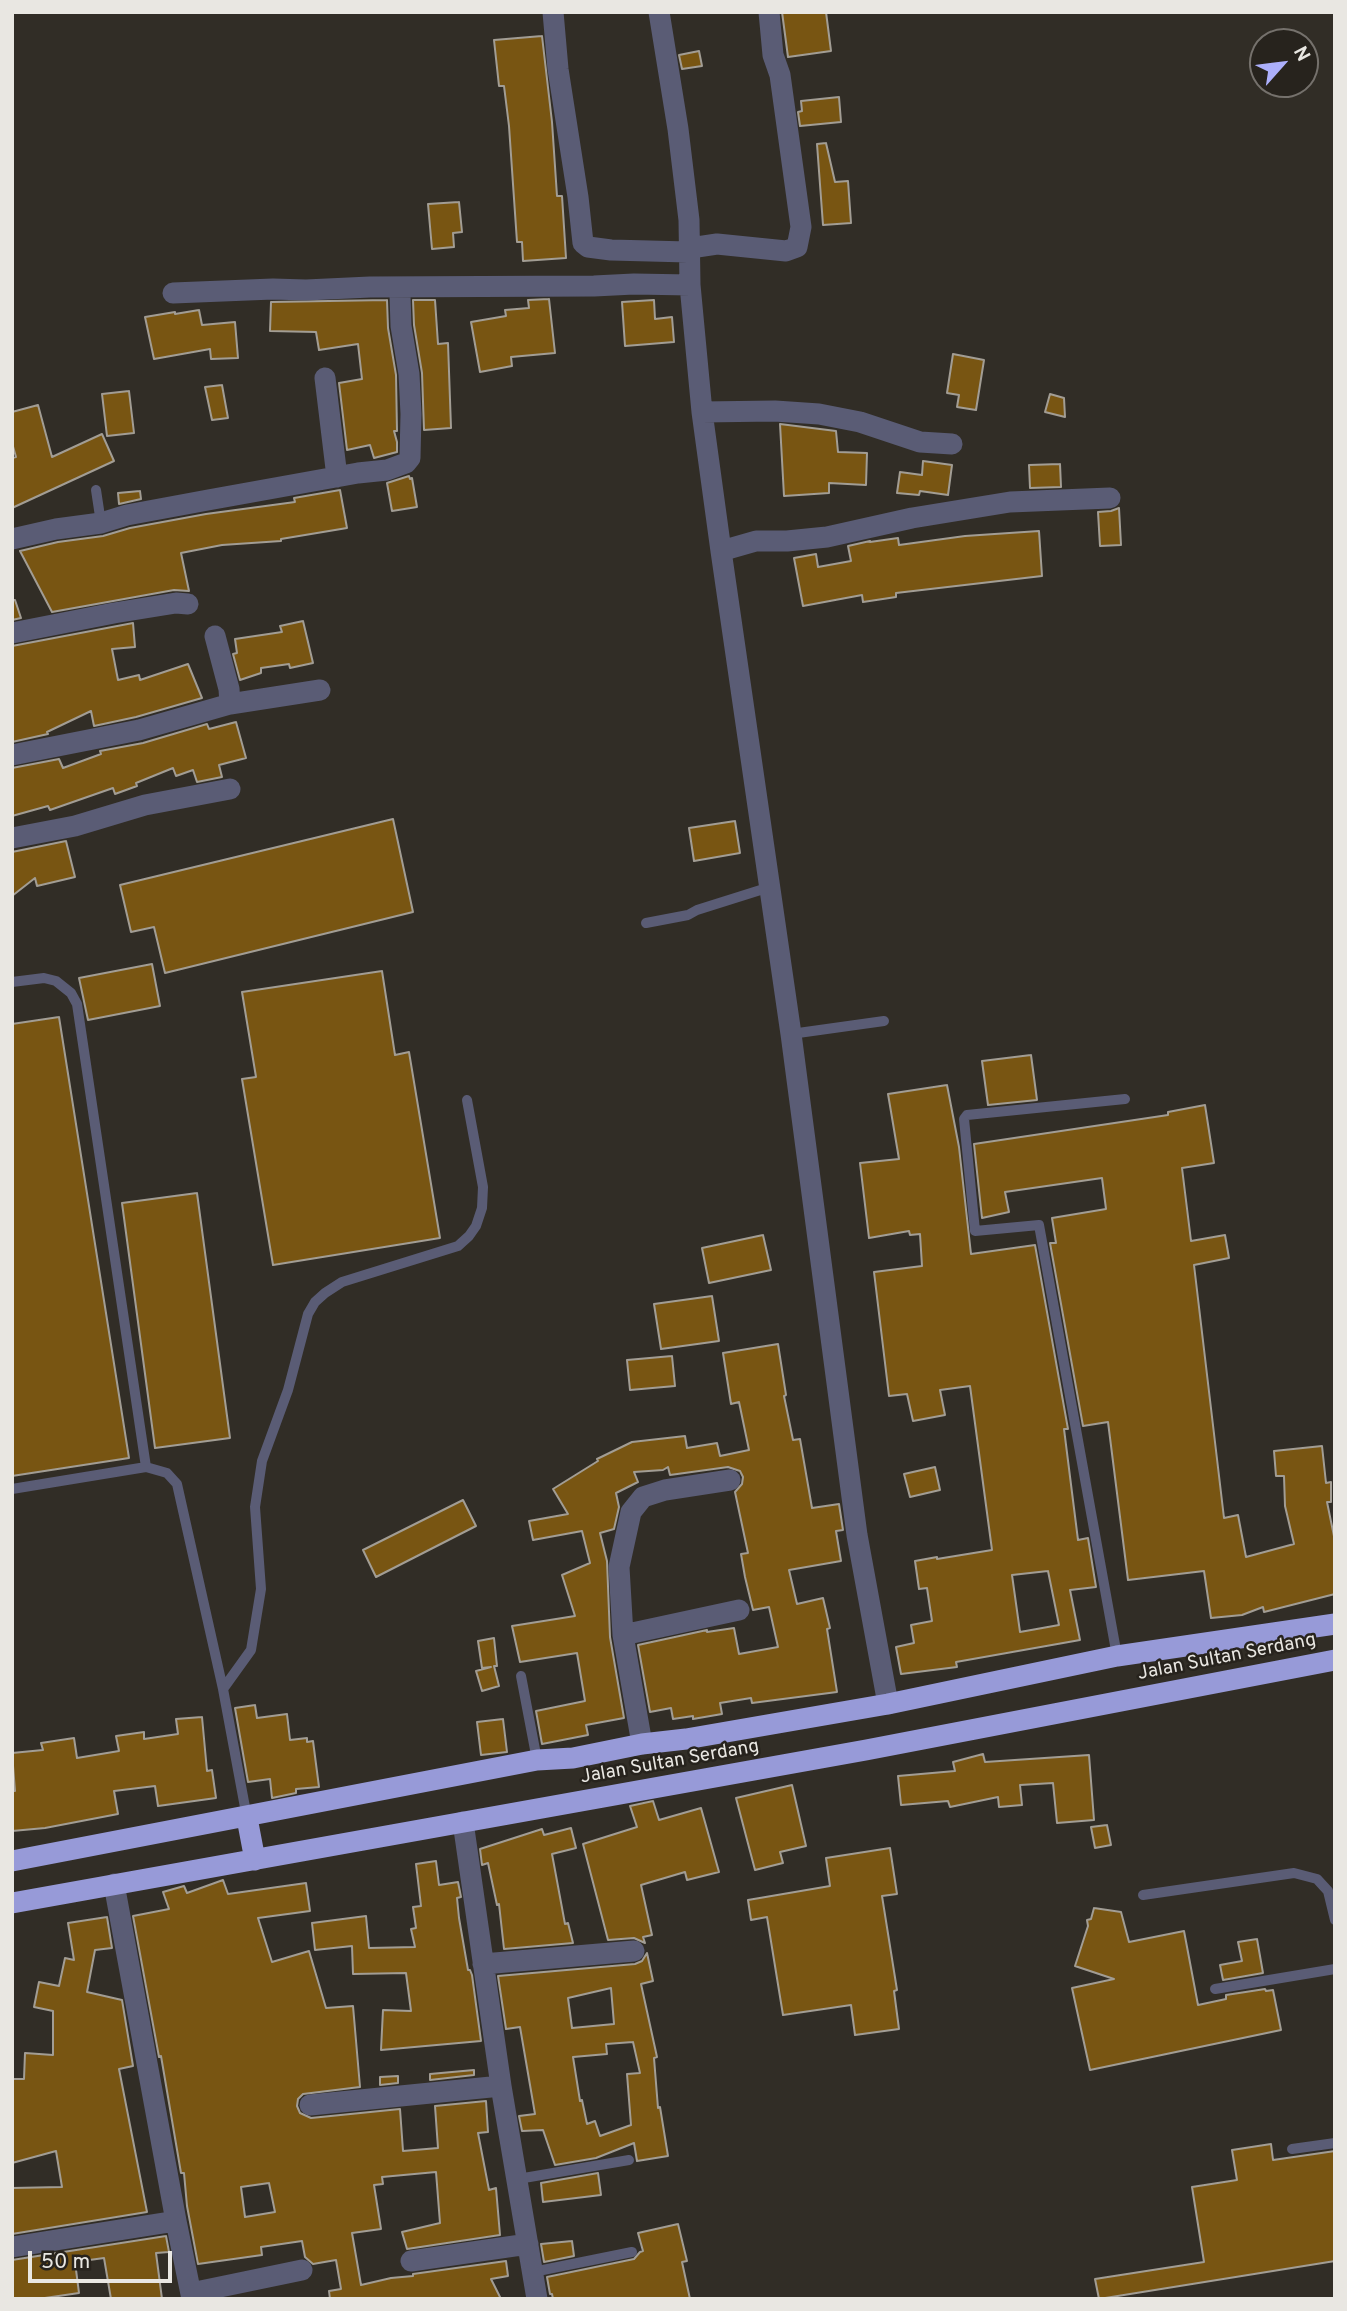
<!DOCTYPE html>
<html>
<head>
<meta charset="utf-8">
<style>
	body { margin:0 }
	#map { position:relative; width:1347px; height:2311px; overflow:hidden; background:#312d26; font-family:Overpass,sans-serif }
	canvas { display:block }
	.frame { position:absolute; inset:0; border:14px solid #e9e7e2; pointer-events:none }
	.north { position:absolute; left:1249px; top:28px; width:70px; height:70px; box-sizing:border-box; background:#27231d; border:2px solid #75716c; border-radius:50%; rotate:62deg; font-size:19px; font-weight:700; line-height:28px; text-align:center; color:#e9e7e2 }
	.north::after { content:''; display:block; margin:auto; width:24px; height:32px; background:#acaffb; clip-path:polygon(50% 0,100% 100%,50% 72%,0 100%) }
	.scale { position:absolute; left:28px; top:2251px; width:144px; height:32px; box-sizing:border-box; border:4px solid #e9e7e2; border-top:0; padding-left:9px; font-size:21px; line-height:24px; white-space:nowrap; color:#e9e7e2; -webkit-text-stroke:5px #27231d; paint-order:stroke }
</style>
</head>
<body>
<div id="map">
<canvas width="1347" height="2311"></canvas>
<div class="frame"></div>
<div class="north">N</div>
<div class="scale">50 m</div>
</div>
<script>
const context = document.querySelector('canvas').getContext('2d');
context.lineJoin = 'round';
function fill(path, color) { context.fillStyle = color; context.fill(path, 'evenodd'); }
const shape = rows => new Path2D(rows.map(r => 'M' + r).join(''));
function stroke(path, color, width, dash) { context.strokeStyle = color; context.lineWidth = width; context.lineCap = dash ? 'butt' : 'round'; context.setLineDash(dash || []); context.stroke(path); }
function label(font, color, halo, rows, align = 'center') {
  context.font = font + ' Overpass,sans-serif'; context.lineWidth = 5; context.setLineDash([]); context.textBaseline = 'middle'; context.strokeStyle = halo; context.fillStyle = color; for (const [text, x, y, turn = 0] of rows) {
    context.save(); context.translate(x, y); context.rotate((+turn || 0) * Math.PI / 180); context.textAlign = isNaN(turn) ? turn : align; if (halo) context.strokeText(text, 0, 0); context.fillText(text, 0, 0); context.restore();
  }
}
const building = shape([
	[782,12,826,12,831,51,788,57,782,12],
	[542,36,552,122,557,196,562,196,566,258,523,261,522,242,517,242,509,126,504,86,499,86,494,40,542,36],
	[699,51,702,66,682,69,679,55,699,51],
	[839,97,841,122,800,126,798,112,802,111,801,101,839,97],
	[826,143,835,182,848,181,851,223,823,225,817,144,826,143],
	[459,202,462,232,453,233,454,247,432,249,428,204,459,202],
	[549,299,555,353,511,357,512,366,480,372,471,322,506,316,505,310,529,308,528,300,549,299],
	[387,300,388,328,396,375,397,431,394,431,397,442,397,452,374,458,370,445,347,450,339,383,362,379,358,344,319,350,316,332,270,331,271,302,387,300],
	[413,300,435,300,438,344,448,343,451,428,424,430,422,373,414,325,413,300],
	[654,300,655,319,672,317,674,342,625,346,622,302,654,300],
	[199,310,202,325,235,322,238,358,211,359,210,349,154,359,145,317,175,312,175,314,199,310],
	[953,354,984,360,976,410,957,407,959,395,947,393,953,354],
	[222,385,228,418,212,420,205,387,222,385],
	[129,391,134,433,107,436,102,394,129,391],
	[1050,394,1064,398,1065,417,1045,412,1050,394],
	[38,405,52,457,102,434,114,461,12,508,12,458,16,457,12,443,12,412,38,405],
	[780,424,836,431,838,452,867,453,866,485,829,483,829,493,784,496,780,424],
	[923,461,952,465,948,495,920,491,919,495,897,493,900,472,922,475,923,461],
	[1060,464,1061,487,1030,488,1029,465,1060,464],
	[409,476,410,479,412,478,417,507,392,511,387,483,409,476],
	[340,490,347,528,281,539,281,541,222,545,181,553,189,591,174,590,52,612,20,551,58,542,103,536,130,528,206,514,295,502,294,498,340,490],
	[140,491,141,499,119,504,118,493,140,491],
	[1119,508,1121,545,1100,546,1098,512,1111,511,1119,508],
	[1039,531,1042,576,896,593,896,597,863,602,862,595,803,606,794,558,816,554,818,567,851,561,848,546,870,541,870,542,898,538,899,545,965,536,1039,531],
	[12,600,15,600,21,618,12,620,12,600],
	[303,621,313,663,290,668,289,664,261,668,261,673,240,680,233,654,237,653,235,639,282,632,280,626,303,621],
	[133,623,135,647,112,649,118,680,139,675,140,680,188,664,202,698,136,717,94,726,91,711,47,732,48,734,12,742,12,646,133,623],
	[236,722,246,758,219,765,222,777,197,782,193,770,176,776,173,768,136,783,137,786,115,794,113,788,50,810,48,806,12,816,12,768,59,759,63,768,101,754,100,751,143,743,207,724,209,729,236,722],
	[393,819,413,912,165,973,154,927,131,932,120,885,393,819],
	[735,821,740,853,694,861,689,828,735,821],
	[66,841,75,877,37,886,35,878,12,896,12,852,66,841],
	[152,964,160,1006,88,1020,79,978,152,964],
	[382,971,395,1055,409,1052,440,1238,273,1265,242,1079,256,1077,242,992,382,971],
	[59,1017,129,1458,12,1476,12,1024,59,1017],
	[1031,1055,1037,1100,988,1105,982,1061,1031,1055],
	[947,1085,959,1147,971,1254,1035,1245,1068,1429,1064,1429,1078,1540,1088,1538,1096,1587,1070,1590,1080,1640,956,1662,957,1667,901,1674,896,1647,914,1643,911,1625,932,1621,927,1588,919,1589,915,1561,937,1557,937,1559,992,1550,970,1386,940,1390,945,1415,913,1421,907,1394,889,1396,874,1272,922,1266,920,1234,910,1235,909,1231,869,1238,860,1163,899,1159,888,1094,947,1085],
	[1048,1571,1059,1625,1020,1632,1012,1575,1048,1571],
	[1205,1105,1214,1163,1182,1168,1191,1241,1225,1235,1229,1258,1194,1265,1224,1518,1238,1515,1246,1557,1294,1544,1285,1506,1284,1476,1276,1476,1274,1451,1322,1446,1326,1483,1331,1482,1331,1502,1327,1502,1335,1541,1335,1594,1264,1612,1263,1607,1242,1615,1211,1618,1204,1571,1128,1580,1108,1422,1083,1426,1050,1243,1056,1243,1052,1218,1106,1209,1102,1178,1005,1192,1009,1212,982,1218,974,1144,1168,1115,1168,1112,1205,1105],
	[197,1193,230,1438,155,1448,122,1203,197,1193],
	[763,1235,771,1270,709,1283,702,1248,763,1235],
	[712,1296,719,1341,661,1349,654,1304,712,1296],
	[778,1344,786,1395,784,1396,793,1440,800,1439,812,1508,839,1504,843,1530,836,1531,841,1561,789,1570,797,1604,823,1598,830,1628,827,1629,837,1692,752,1703,751,1698,720,1703,722,1714,693,1719,693,1716,673,1719,671,1708,650,1712,638,1645,707,1630,707,1632,734,1628,739,1654,778,1647,769,1607,753,1610,745,1577,741,1554,748,1553,735,1492,742,1484,743,1477,740,1471,728,1467,670,1475,668,1467,663,1470,634,1472,638,1482,616,1493,619,1507,614,1529,600,1533,607,1561,610,1637,624,1718,586,1725,588,1735,542,1744,536,1711,585,1701,577,1653,520,1662,512,1626,575,1616,562,1575,590,1563,582,1531,533,1540,529,1521,568,1514,553,1489,598,1461,597,1459,632,1442,685,1436,687,1448,717,1443,720,1456,749,1450,739,1402,731,1404,723,1353,778,1344],
	[672,1356,675,1386,630,1390,627,1360,672,1356],
	[935,1467,940,1490,910,1497,904,1474,935,1467],
	[463,1500,476,1526,376,1577,363,1550,463,1500],
	[494,1638,497,1666,494,1666,499,1686,482,1691,476,1671,491,1667,482,1668,478,1641,494,1638],
	[255,1705,257,1718,287,1714,290,1740,307,1738,307,1742,313,1741,319,1787,296,1789,296,1793,272,1798,270,1779,248,1782,235,1708,255,1705],
	[202,1717,207,1771,212,1770,216,1798,158,1806,155,1786,114,1791,118,1814,45,1828,12,1831,12,1791,15,1791,12,1753,43,1750,41,1743,74,1738,77,1758,119,1751,116,1736,144,1732,144,1739,178,1734,176,1719,202,1717],
	[503,1719,507,1752,481,1755,477,1722,503,1719],
	[983,1754,985,1762,1089,1755,1094,1820,1057,1823,1053,1783,1020,1785,1022,1805,999,1807,998,1797,950,1807,948,1801,901,1805,898,1776,955,1771,953,1762,983,1754],
	[792,1785,806,1846,780,1852,783,1863,755,1870,736,1798,792,1785],
	[653,1801,659,1820,701,1808,719,1872,687,1880,685,1872,641,1885,652,1935,643,1937,645,1943,634,1938,608,1940,583,1844,637,1827,630,1806,653,1801],
	[1107,1825,1111,1845,1095,1848,1091,1827,1107,1825],
	[571,1828,576,1848,552,1854,565,1924,568,1923,573,1943,504,1949,499,1904,497,1905,488,1863,482,1865,480,1849,542,1829,544,1835,571,1828],
	[890,1848,897,1894,882,1896,897,1990,894,1991,899,2029,855,2035,851,2005,783,2015,767,1917,751,1920,748,1900,830,1886,826,1858,890,1848],
	[436,1861,439,1885,458,1882,461,1897,457,1898,459,1918,468,1970,470,1970,472,1975,481,2041,381,2050,383,2010,411,2011,406,1973,353,1974,352,1946,315,1950,312,1923,366,1916,369,1948,415,1947,411,1929,416,1928,413,1907,421,1906,416,1864,436,1861],
	[223,1880,228,1894,306,1883,310,1911,258,1918,272,1962,309,1951,326,2008,353,2006,360,2087,303,2094,298,2099,297,2106,300,2113,311,2118,400,2109,403,2151,438,2148,435,2106,486,2101,488,2132,478,2133,489,2190,496,2188,500,2235,407,2249,402,2232,440,2223,436,2172,382,2177,383,2184,374,2185,381,2229,352,2233,361,2285,391,2278,413,2276,413,2274,506,2261,508,2276,491,2279,501,2299,330,2299,329,2291,341,2289,336,2260,313,2264,305,2257,302,2241,261,2247,262,2255,198,2264,187,2206,184,2173,181,2173,161,2056,159,2057,133,1916,169,1909,163,1892,184,1886,187,1893,223,1880],
	[269,2183,275,2212,245,2217,241,2187,269,2183],
	[1094,1908,1121,1912,1129,1942,1184,1931,1198,2005,1226,1999,1226,1995,1265,1989,1266,1991,1273,1990,1281,2030,1090,2070,1072,1988,1114,1979,1075,1966,1088,1926,1087,1920,1091,1919,1094,1908],
	[107,1917,112,1948,95,1950,87,1992,122,2000,133,2066,119,2069,147,2212,12,2234,12,2188,62,2187,56,2151,12,2163,12,2079,24,2079,25,2053,53,2055,53,2011,34,2007,39,1982,59,1986,65,1958,74,1960,68,1923,107,1917],
	[1257,1939,1263,1973,1223,1980,1220,1965,1242,1961,1238,1942,1257,1939],
	[647,1953,653,1981,641,1984,657,2057,654,2058,658,2108,660,2107,668,2156,637,2161,634,2143,596,2158,555,2165,543,2130,522,2131,519,2116,535,2114,520,2027,506,2029,498,1976,635,1964,642,1961,647,1953],
	[611,1988,614,2024,572,2028,568,1998,611,1988],
	[633,2042,640,2073,627,2074,631,2125,600,2136,595,2121,587,2124,582,2100,580,2101,573,2057,607,2054,606,2044,633,2042],
	[474,2070,474,2075,430,2080,430,2074,474,2070],
	[398,2076,398,2083,380,2085,380,2077,398,2076],
	[1271,2144,1273,2160,1335,2151,1335,2261,1099,2299,1095,2279,1204,2262,1192,2187,1237,2180,1232,2150,1271,2144],
	[598,2173,601,2195,543,2202,541,2183,598,2173],
	[678,2224,687,2261,682,2262,690,2299,553,2299,552,2294,550,2294,547,2277,634,2259,640,2252,643,2251,638,2233,678,2224],
	[166,2236,169,2252,156,2253,162,2299,111,2299,104,2258,75,2262,79,2293,38,2299,12,2299,12,2260,166,2236],
	[572,2241,574,2256,544,2262,541,2244,572,2241]
]);
fill(building, '#785512');
stroke(building, '#a29d94', 2);
stroke(shape([
	[96,490,101,523],
	[646,923,688,915,697,910,770,887],
	[12,982,44,978,56,981,71,993,77,1004,146,1467],
	[791,1034,884,1021],
	[12,1489,146,1467,167,1473,177,1484,223,1689,247,1818],
	[1117,1656,1039,1225,975,1231,964,1119,967,1115,1125,1099],
	[521,1676,537,1760],
	[223,1689,251,1650,261,1589,255,1507,262,1461,288,1390,308,1314,315,1302,325,1293,342,1282,458,1246,469,1236,476,1226,482,1208,483,1187,467,1100],
	[1143,1895,1294,1873,1317,1879,1328,1891,1335,1920],
	[1215,1989,1335,1969],
	[1292,2149,1335,2143],
	[518,2179,629,2160],
	[533,2272,632,2252]
]), '#5a5c75', 10);
stroke(shape([
	[553,12,558,69,578,197,583,243,588,247,611,250,688,252,697,247,717,244,786,251,797,247,801,227,780,75,773,55,769,12],
	[659,12,678,129,689,220,690,285,702,412,721,551,791,1034,857,1535,888,1704],
	[173,293,273,289,306,290,370,287,594,286,634,284,690,285],
	[325,378,337,477],
	[702,412,775,411,819,414,860,422,920,442,952,444],
	[12,539,56,529,101,523,127,515,208,500,358,473,387,470,406,463,410,458,411,414,409,374,401,326,400,295,401,288],
	[721,551,756,541,787,541,827,537,912,518,1010,502,1110,498],
	[12,633,114,613,176,603,188,604],
	[215,636,229,689,230,704],
	[12,755,139,730,230,704,320,690],
	[12,838,75,826,145,805,230,789],
	[623,1635,739,1610],
	[642,1744,623,1635,619,1567,631,1512,643,1497,665,1490,730,1480],
	[463,1822,501,2086,537,2299],
	[114,1884,176,2221,192,2299],
	[483,1964,634,1951],
	[310,2105,501,2086],
	[12,2247,176,2221],
	[411,2261,528,2244],
	[191,2293,302,2270]
]), '#5a5c75', 21);
stroke(shape([
	[247,1818,255,1860],
	[12,1861,537,1760,573,1758,642,1744,686,1739,888,1704,1117,1656,1335,1624],
	[12,1903,866,1750,1335,1660]
]), '#979ad8', 21);
label('19px', '#e9e7e2', '#27231d', [
	["Jalan Sultan Serdang",1227,1658,-11],
	["Jalan Sultan Serdang",670,1763,-10]
]);
</script>
</body>
</html>
